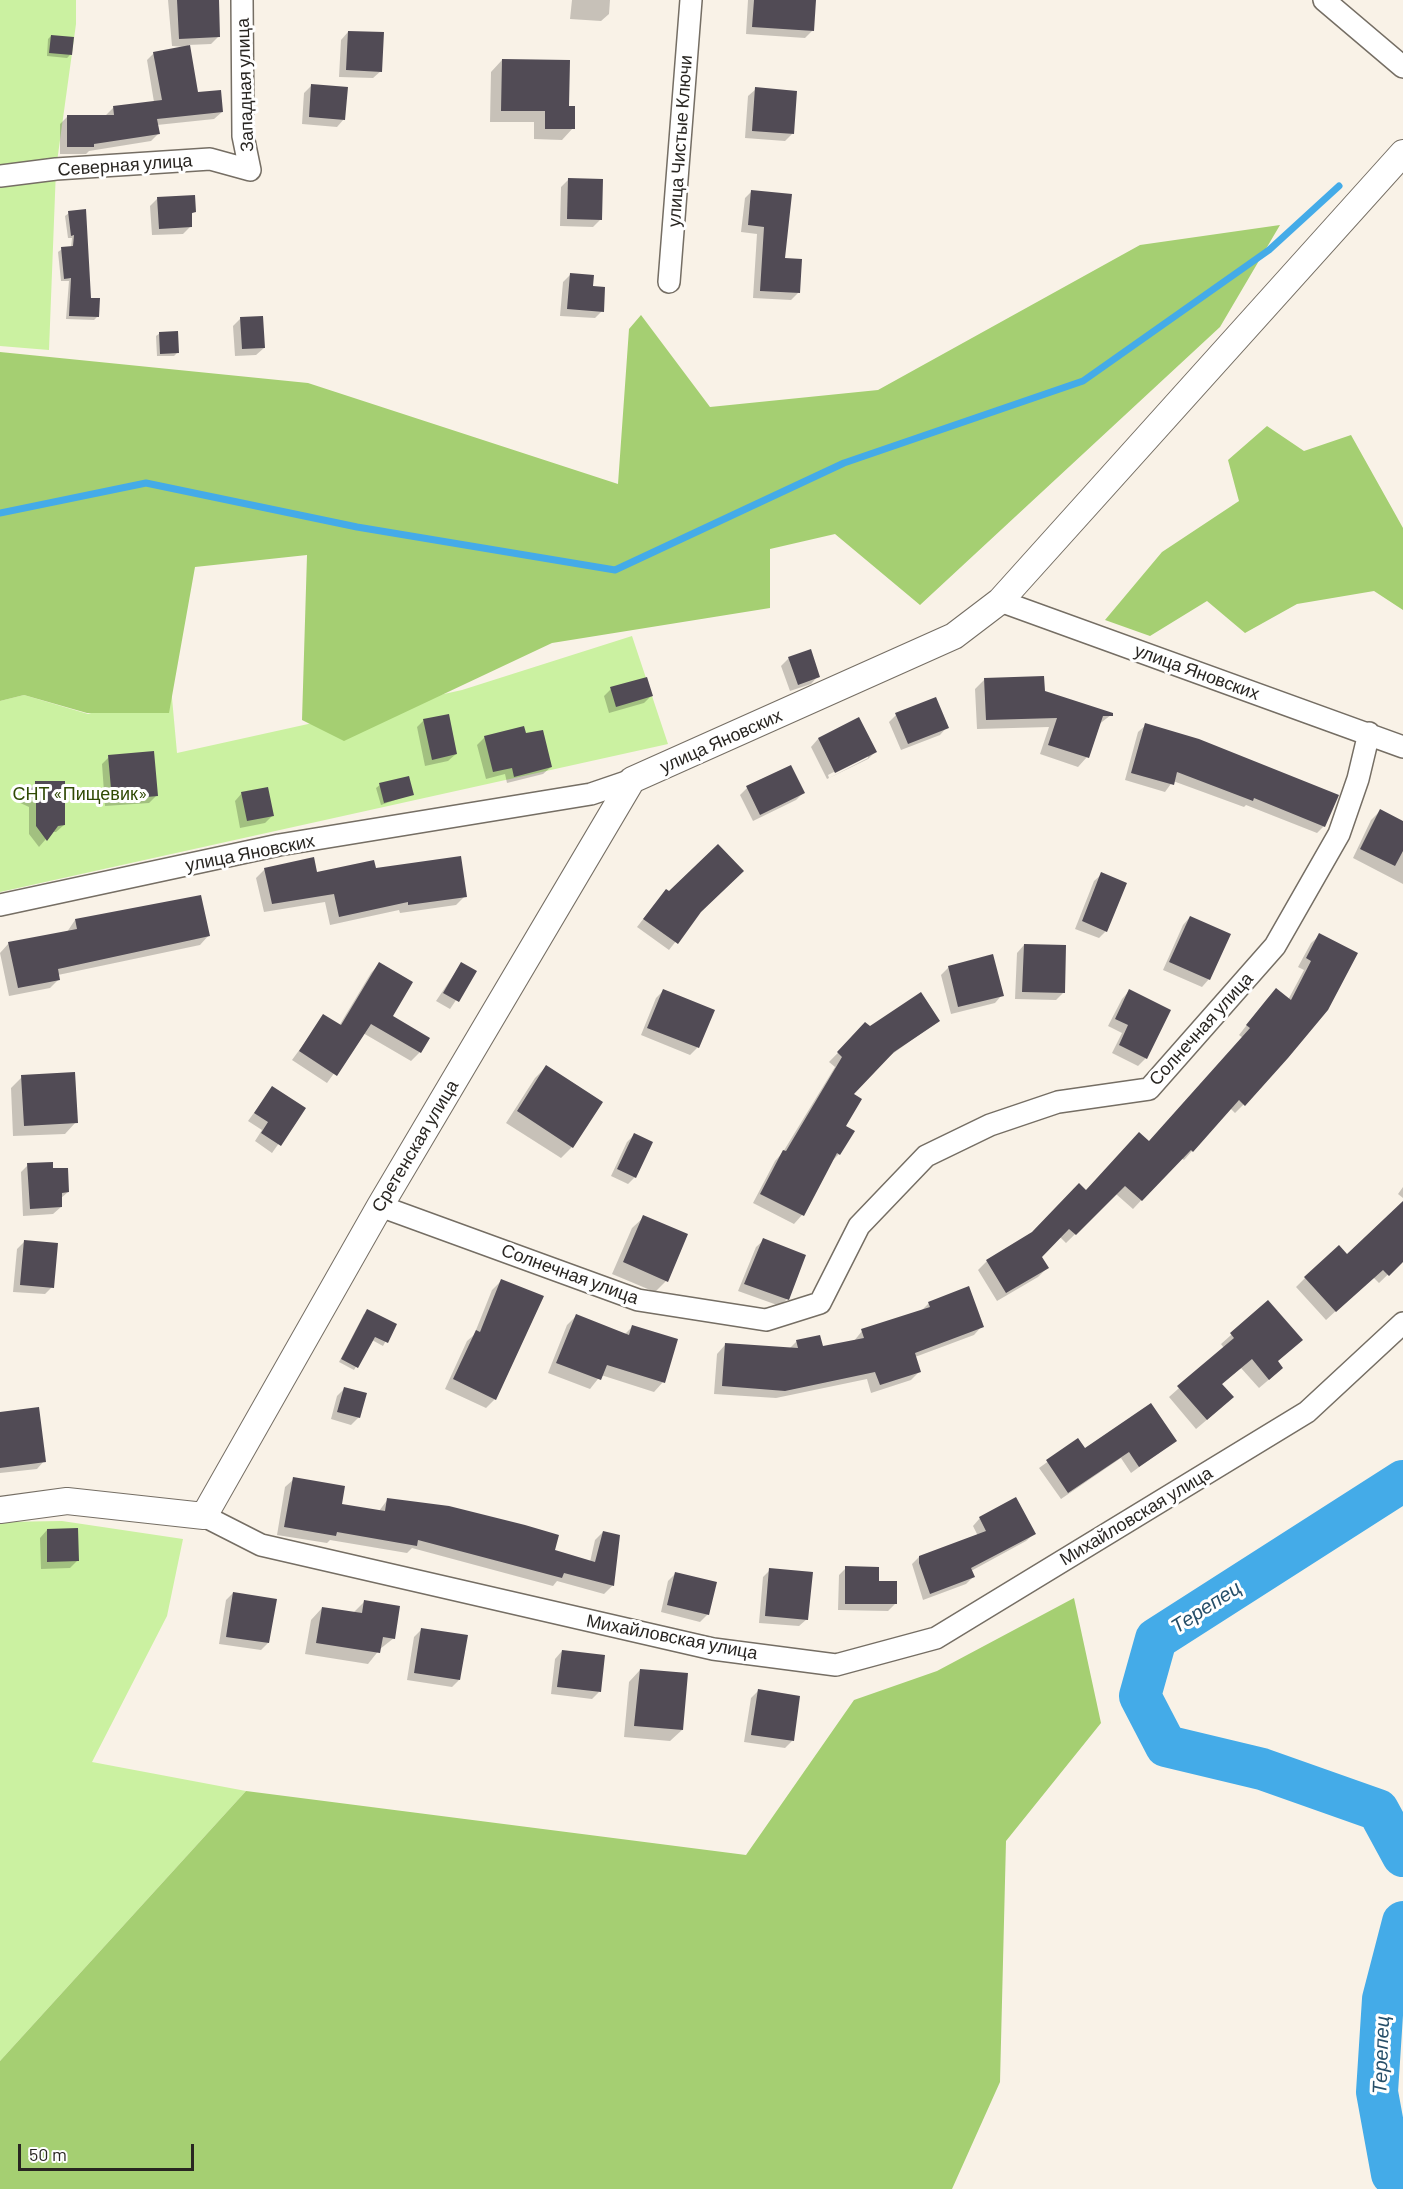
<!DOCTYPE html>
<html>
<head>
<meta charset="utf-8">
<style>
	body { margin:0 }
	#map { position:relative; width:1403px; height:2189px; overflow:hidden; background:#f9f2e7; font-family:Barlow,sans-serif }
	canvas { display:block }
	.scale { position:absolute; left:18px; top:2144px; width:176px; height:27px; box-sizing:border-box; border:3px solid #292622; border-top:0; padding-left:8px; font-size:18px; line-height:21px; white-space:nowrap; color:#292622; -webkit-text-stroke:4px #fff; paint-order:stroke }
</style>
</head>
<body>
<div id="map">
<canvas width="1403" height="2189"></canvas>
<div class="scale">50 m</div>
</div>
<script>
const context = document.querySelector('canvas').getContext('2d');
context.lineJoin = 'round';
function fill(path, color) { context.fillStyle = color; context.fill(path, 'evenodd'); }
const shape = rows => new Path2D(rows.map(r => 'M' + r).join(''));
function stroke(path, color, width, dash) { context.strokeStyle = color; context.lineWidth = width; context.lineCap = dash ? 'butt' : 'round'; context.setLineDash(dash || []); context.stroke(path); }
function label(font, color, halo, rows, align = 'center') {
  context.font = font + ' Barlow,sans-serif'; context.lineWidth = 6; context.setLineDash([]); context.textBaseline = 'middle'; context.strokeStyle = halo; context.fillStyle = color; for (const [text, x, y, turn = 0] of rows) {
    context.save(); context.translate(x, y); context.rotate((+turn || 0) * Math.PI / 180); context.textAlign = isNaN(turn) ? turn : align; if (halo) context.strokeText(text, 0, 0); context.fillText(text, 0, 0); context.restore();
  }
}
fill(shape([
	[0,0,76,0,76,24,56,169,49,350,0,346],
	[632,636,668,744,0,892,0,701,24,695,88,714,171,687,177,753,462,690],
	[62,1521,183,1539,167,1616,92,1762,246,1791,0,2061,0,1522]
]), '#cbf1a1');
fill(shape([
	[1280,225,1220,327,920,605,835,534,770,549,770,608,552,643,344,741,302,720,307,555,195,567,169,713,87,713,24,695,0,701,0,352,308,383,618,484,629,329,641,315,710,407,878,390,1140,245],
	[1267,426,1304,451,1351,435,1403,528,1403,610,1374,591,1297,604,1245,633,1207,601,1150,636,1105,620,1162,552,1239,501,1228,460],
	[1074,1598,1101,1723,1006,1841,1000,2082,952,2189,0,2189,0,2061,246,1791,746,1855,854,1700,937,1671]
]), '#a5cf72');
fill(shape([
	[168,0,218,0,218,37,211,44,188,45,197,94,222,112,214,119,157,125,158,134,151,141,89,151,86,154,60,154,60,124,67,117,106,115,113,108,154,102,147,60,154,53,185,47,172,46],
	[572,0,610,0,609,14,601,21,570,19],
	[748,0,815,0,813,30,805,38,746,34],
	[348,32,381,71,373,78,339,77,341,40],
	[51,36,70,55,67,58,47,56,48,39],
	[502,60,568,107,573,128,562,140,534,139,534,122,490,122,491,72],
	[311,86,344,119,337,127,302,124,304,93],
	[756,89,792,134,785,141,745,138,748,96],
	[568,180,601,219,593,227,560,226,561,187],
	[752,191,798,293,791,300,753,298,757,234,741,232,745,198],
	[158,198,194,212,190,215,191,226,183,234,152,235,150,206],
	[69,213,90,299,97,317,94,320,66,319,69,281,61,281,58,252,62,249,71,248,72,238,68,238,65,216],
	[570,275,591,287,602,311,595,318,560,316,563,282],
	[241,318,264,348,256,355,235,356,233,326],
	[160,333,177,353,174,356,157,356,156,336],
	[789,658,818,676,811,684,790,691,781,666],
	[985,679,1043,692,1111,715,1098,725,1087,757,1078,767,1040,754,1049,727,977,729,975,689],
	[611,689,651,696,644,703,609,713,604,696],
	[896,715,947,727,940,735,901,750,889,722],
	[859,719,875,752,868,759,827,779,811,747,818,739],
	[868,754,868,758,829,778,828,775],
	[424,720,456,754,448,761,425,766,417,727],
	[1146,725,1324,826,1317,833,1246,805,1244,807,1173,781,1165,792,1125,780,1138,732],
	[525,735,551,767,543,774,507,783,505,774,486,779,477,745,485,737],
	[109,757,156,796,149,803,105,806,102,764],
	[36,783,64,825,56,832,52,832,39,847,29,834,29,807,16,801],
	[380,785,412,794,381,805,376,788],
	[747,788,803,793,796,800,753,821,740,795],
	[242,793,272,816,265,823,240,828,235,801],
	[1380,811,1403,822,1403,884,1353,858,1371,820],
	[265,869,316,874,375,870,465,896,456,905,400,913,399,910,330,925,325,902,264,912,256,878],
	[1102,874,1106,931,1099,938,1075,929,1094,881],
	[666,890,699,912,669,950,637,927],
	[1190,917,1209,979,1202,987,1163,970,1183,925],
	[75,920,209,935,200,945,58,975,59,979,50,988,9,996,0,953,9,943,67,932],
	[1320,935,1356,954,1244,1104,1235,1113,1230,1108,1192,1151,1184,1160,1181,1158,1133,1209,1116,1194,1066,1243,1059,1236,1040,1257,1047,1268,1038,1277,997,1301,978,1270,987,1261,1032,1234,1149,1143,1243,1038,1239,1035,1267,999,1276,990,1288,1000,1304,970,1298,967,1311,943],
	[1024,945,1063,993,1056,1000,1015,999,1017,953],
	[379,964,391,1016,428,1039,420,1052,411,1061,363,1033,327,1083,292,1060,324,1016,339,1026,371,973],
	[461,964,475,972,450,1009,436,1001],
	[949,967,1002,995,995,1003,951,1014,941,975],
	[664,990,713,1011,697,1048,690,1055,641,1035,656,998],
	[1129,991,1146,1058,1138,1066,1112,1053,1122,1033,1108,1026,1122,999],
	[938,1021,884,1060,851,1094,839,1154,830,1163,802,1215,794,1224,753,1203,775,1161,783,1152,835,1067,829,1062,866,1024,869,1028],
	[546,1067,572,1147,561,1158,506,1123,535,1078],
	[22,1077,76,1122,65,1134,13,1136,11,1088],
	[272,1088,304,1108,272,1153,255,1141,262,1130,248,1121],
	[634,1135,635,1177,628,1184,611,1176,627,1142],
	[28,1165,52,1170,68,1192,60,1199,61,1207,53,1214,23,1216,21,1172],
	[1403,1187,1403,1198,1398,1194],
	[1403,1203,1403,1260,1379,1283,1373,1277,1326,1320,1296,1287,1305,1278,1347,1256],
	[644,1217,666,1281,655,1292,612,1274,632,1228],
	[764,1240,787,1299,780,1306,738,1291,756,1247],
	[24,1242,52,1287,45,1294,13,1292,17,1249],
	[501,1281,495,1399,486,1408,445,1389,467,1341,474,1335,492,1290],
	[1268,1302,1277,1362,1272,1377,1259,1388,1241,1368,1221,1385,1222,1407,1196,1429,1169,1397,1224,1348,1221,1344],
	[929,1303,982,1326,974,1335,915,1357,919,1372,911,1380,871,1393,867,1379,776,1398,714,1394,717,1354,725,1345,789,1349,797,1341,821,1348,854,1341,862,1331,920,1312],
	[364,1314,395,1324,383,1346,372,1340,354,1370,339,1362],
	[576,1316,624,1335,632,1327,663,1382,654,1392,601,1375,590,1389,548,1373,567,1325],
	[345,1388,359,1417,351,1425,331,1419,337,1396],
	[0,1414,44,1461,37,1469,0,1473],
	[1078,1440,1085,1450,1175,1441,1131,1473,1121,1458,1061,1499,1039,1468],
	[294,1479,340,1505,379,1511,388,1499,590,1562,595,1540,603,1532,613,1585,604,1594,557,1581,553,1586,412,1548,407,1553,330,1540,327,1543,277,1535,285,1487],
	[980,1518,1034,1534,1026,1541,971,1571,973,1577,966,1584,923,1600,912,1564,919,1557,978,1536,973,1526],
	[47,1530,78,1560,70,1568,41,1569,40,1538],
	[846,1568,877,1582,895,1604,888,1611,838,1610,839,1575],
	[770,1570,807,1619,799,1626,759,1623,763,1577],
	[676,1573,708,1614,700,1622,661,1612,668,1581],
	[233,1593,268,1643,261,1650,219,1644,226,1600],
	[364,1602,394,1638,380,1649,368,1664,305,1654,311,1620,322,1608,353,1613],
	[422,1629,459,1680,452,1687,407,1680,414,1637],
	[562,1651,599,1692,592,1699,551,1694,555,1659],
	[640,1670,682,1730,670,1741,624,1737,629,1682],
	[758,1691,792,1741,785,1748,744,1742,751,1698]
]), '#0003');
stroke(shape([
	[0,513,146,483,357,527,615,570,844,463,1083,381,1269,250,1339,186]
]), '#44abe8', 7);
stroke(shape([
	[1403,1481,1156,1639,1140,1696,1166,1746,1262,1769,1378,1810,1403,1856],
	[1403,1922,1383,1999,1377,2092,1392,2174,1403,2184]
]), '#44abe8', 42);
fill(shape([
	[177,0,219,0,220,37,179,39],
	[754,0,816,0,814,31,752,27],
	[348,31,384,32,382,72,346,70],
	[51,35,74,37,72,55,49,53],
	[190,45,198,92,221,90,223,112,157,119,160,134,94,144,94,147,67,147,67,115,114,115,113,106,162,100,153,52],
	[502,59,570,60,569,106,575,106,575,129,545,129,545,111,501,111],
	[311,84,348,87,345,120,309,117],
	[755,87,797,91,794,134,752,131],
	[568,178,603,179,602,220,567,219],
	[751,190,792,194,785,258,802,259,800,293,760,291,764,227,748,225],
	[195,195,196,212,192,213,192,227,159,229,157,197],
	[86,209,91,298,100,298,99,317,69,316,71,278,64,279,61,247,73,246,74,235,71,236,68,211],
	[570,273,594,275,593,286,605,287,604,312,567,309],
	[263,316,265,348,242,349,240,317],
	[178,331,179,353,160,354,159,332],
	[811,649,820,677,798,685,788,657],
	[1044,676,1045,691,1113,713,1113,716,1103,716,1089,758,1048,745,1057,718,986,720,984,678],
	[647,677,653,696,616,707,610,687],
	[936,697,949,728,908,744,895,713],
	[449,714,457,754,432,760,423,719],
	[859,717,877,752,835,773,818,738],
	[1145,723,1199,739,1339,795,1325,827,1254,798,1253,801,1177,772,1174,785,1131,773],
	[524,726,526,733,543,730,552,767,514,777,512,768,493,772,484,736],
	[154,751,158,796,112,800,108,755],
	[791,765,805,793,760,815,746,786],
	[409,776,414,795,384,803,379,783],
	[35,781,65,781,65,825,58,826,47,841,36,826,36,800,22,793,35,786],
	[268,787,274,816,247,821,241,792],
	[1380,809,1403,821,1403,851,1395,866,1360,849],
	[718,844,744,871,701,912,678,944,643,919,666,889,669,891],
	[461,856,467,897,408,905,408,902,339,917,334,894,272,904,264,868,314,857,317,872,374,860,376,868],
	[1101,872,1127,883,1107,932,1082,921],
	[201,895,210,936,58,969,60,980,18,988,8,942,77,929,75,919],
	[1190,916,1231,934,1210,980,1169,962],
	[1319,933,1358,953,1328,1010,1288,1058,1245,1106,1239,1100,1193,1152,1191,1150,1142,1201,1125,1186,1076,1235,1069,1229,1042,1257,1049,1268,1006,1293,986,1260,1032,1232,1079,1183,1086,1190,1139,1132,1149,1141,1250,1028,1246,1025,1276,988,1291,1000,1311,961,1306,958],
	[1024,944,1066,945,1065,993,1022,992],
	[993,954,1004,996,958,1007,948,966],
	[379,962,413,982,393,1016,430,1038,421,1053,371,1024,337,1076,299,1051,323,1014,341,1025],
	[461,962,477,971,459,1002,443,993],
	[663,989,715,1010,699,1048,647,1028],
	[1129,989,1171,1010,1147,1059,1119,1045,1128,1025,1115,1019],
	[921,992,940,1021,894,1052,854,1094,862,1099,846,1126,855,1131,840,1155,837,1153,804,1216,760,1194,783,1150,786,1151,842,1057,837,1052,865,1022,870,1026],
	[546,1065,603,1102,573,1148,517,1111],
	[75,1072,78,1123,24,1126,21,1075],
	[272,1086,306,1108,281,1146,261,1133,268,1122,254,1113],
	[634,1133,653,1142,636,1178,617,1169],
	[53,1162,53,1168,68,1168,69,1192,62,1193,62,1207,30,1209,27,1163],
	[1403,1201,1403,1262,1389,1276,1383,1270,1336,1312,1304,1277,1339,1245,1347,1254],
	[643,1215,688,1234,668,1282,623,1262],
	[763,1238,806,1255,789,1300,744,1284],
	[24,1240,58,1243,54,1288,20,1285],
	[501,1279,544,1296,496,1400,453,1379,476,1330,480,1332],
	[969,1286,984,1327,915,1353,921,1372,880,1385,875,1372,785,1391,722,1386,725,1343,798,1348,796,1340,820,1335,823,1346,864,1338,861,1329,930,1307,928,1302],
	[1268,1300,1303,1340,1278,1361,1283,1368,1269,1380,1252,1359,1222,1384,1234,1397,1207,1420,1177,1386,1234,1338,1230,1333],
	[367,1309,397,1324,388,1343,375,1337,358,1368,341,1359],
	[576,1314,629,1335,632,1325,678,1339,665,1383,607,1365,601,1380,556,1363],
	[344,1387,367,1393,360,1418,337,1412],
	[1151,1403,1177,1441,1139,1467,1129,1452,1068,1493,1046,1460,1078,1438,1085,1448],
	[39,1407,46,1462,0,1468,0,1412],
	[293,1477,345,1486,342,1504,385,1511,387,1498,449,1506,525,1525,559,1535,555,1550,595,1562,603,1531,620,1535,614,1586,564,1573,562,1578,418,1540,417,1546,337,1532,336,1536,284,1527],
	[1016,1497,1036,1534,971,1568,975,1577,930,1594,919,1563,919,1556,986,1531,979,1517],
	[78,1528,79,1561,47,1562,47,1529],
	[845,1566,879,1567,879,1581,897,1581,897,1604,845,1604],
	[769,1568,813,1572,808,1620,765,1616],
	[675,1572,717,1582,709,1615,667,1605],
	[233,1592,277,1599,269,1643,226,1637],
	[364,1600,400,1606,395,1639,383,1637,380,1653,316,1643,322,1607,362,1613],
	[421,1628,468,1635,460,1680,414,1673],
	[562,1650,605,1655,601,1692,557,1687],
	[640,1669,688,1673,683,1730,634,1726],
	[758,1689,800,1696,794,1741,751,1735]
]), '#514b55');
const minor = shape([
	[1324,0,1403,67],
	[0,176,56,169,210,159,250,170,243,136,242,0],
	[669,282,691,0],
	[1000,601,1403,747],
	[0,905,279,845,591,794,632,780],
	[380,1206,638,1300,766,1320,820,1303,859,1226,926,1156,990,1125,1058,1102,1149,1089,1275,946,1339,834,1358,779,1369,733],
	[204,1516,261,1545,713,1649,836,1665,936,1638,1307,1412,1403,1323]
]);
const tertiary = shape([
	[0,1510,67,1501,204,1516,380,1206,632,780,954,636,1000,601,1403,153]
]);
stroke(minor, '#756e64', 24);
stroke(tertiary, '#756e64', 28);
stroke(minor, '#fff', 21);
stroke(tertiary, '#fff', 26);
label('18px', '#292622', '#fff', [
	["Западная улица",245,85,-92],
	["улица Чистые Ключи",680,141,-86],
	["Северная улица",125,165,-4],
	["улица Яновских",1197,672,20],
	["улица Яновских",721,741,-24],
	["улица Яновских",250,853,-11],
	["Солнечная улица",1201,1029,-48],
	["Сретенская улица",415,1146,-59],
	["Солнечная улица",570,1274,20],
	["Михайловская улица",1136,1516,-31],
	["Михайловская улица",672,1637,11]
]);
label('18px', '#304a05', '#fff', [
	["СНТ «Пищевик»",80,794]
]);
label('italic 20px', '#264f69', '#fff', [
	["Терепец",1206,1607,-33],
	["Терепец",1381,2055,-88]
]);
</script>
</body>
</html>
